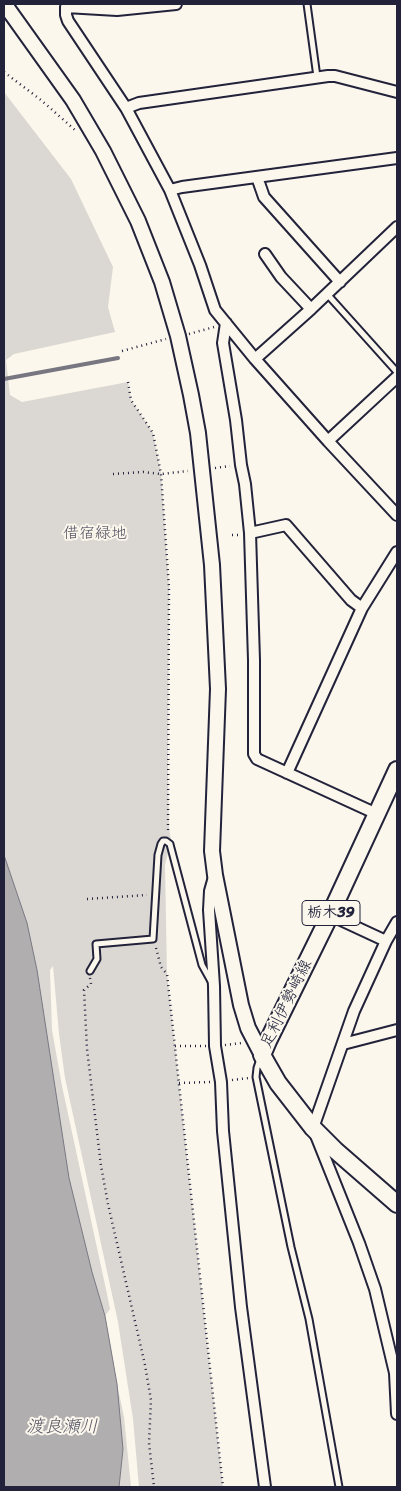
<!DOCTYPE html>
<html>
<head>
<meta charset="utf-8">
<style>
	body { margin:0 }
	#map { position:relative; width:401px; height:1491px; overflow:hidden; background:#fbf7ec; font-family:Sriracha,sans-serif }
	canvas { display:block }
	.frame { position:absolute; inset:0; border:5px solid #22223b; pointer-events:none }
</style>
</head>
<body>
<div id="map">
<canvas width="401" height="1491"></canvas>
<div class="frame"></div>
</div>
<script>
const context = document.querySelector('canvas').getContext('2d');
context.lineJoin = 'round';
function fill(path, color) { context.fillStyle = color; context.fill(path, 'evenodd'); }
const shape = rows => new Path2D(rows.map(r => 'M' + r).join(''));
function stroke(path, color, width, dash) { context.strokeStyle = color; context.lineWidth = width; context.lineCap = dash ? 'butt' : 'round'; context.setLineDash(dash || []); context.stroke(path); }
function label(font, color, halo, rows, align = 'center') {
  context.font = font + ' Sriracha,"Klee One",sans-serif'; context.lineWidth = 4; context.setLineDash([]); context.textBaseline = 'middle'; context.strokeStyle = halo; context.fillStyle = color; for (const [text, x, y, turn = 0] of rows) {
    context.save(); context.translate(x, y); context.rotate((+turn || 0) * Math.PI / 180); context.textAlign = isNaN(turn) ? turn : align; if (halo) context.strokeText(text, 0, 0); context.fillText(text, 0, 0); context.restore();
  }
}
fill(shape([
	[4,92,71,179,113,267,108,307,115,332,14,354,6,360,10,395,22,402,128,382,131,400,153,433,161,474,169,587,168,771,169,828,171,840,165,865,167,974,223,1487,139,1487,133,1419,118,1322,65,1078,59,1034,53,966,50,970,52,1030,62,1086,107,1294,110,1309,105,1316,92,1272,69,1178,37,970,27,923,4,855],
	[117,1384,124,1417,131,1487,119,1487,123,1449]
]), '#dbd8d3');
const water = shape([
	[4,855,27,923,37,970,69,1178,92,1272,105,1316,117,1384,123,1449,119,1487,4,1487,4,855]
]);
fill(water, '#b1aeb0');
stroke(water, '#787681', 1);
stroke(shape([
	[4,379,118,358]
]), '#787681', 4);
const lane = shape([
	[307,4,317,77],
	[327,294,397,372],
	[90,971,97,959,96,944,153,939,158,855,161,844,163,841,166,841,170,844,171,848,202,965,212,983],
	[260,1059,257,1068,256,1077,291,1247,309,1319,339,1487]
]);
const street = shape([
	[176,4,117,10,66,7,66,15,68,21,126,108,170,190,200,265,215,310,255,359,328,441,397,515],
	[126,108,139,103,328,76,335,76,397,92],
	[257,177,264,197,340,282],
	[170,190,182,187,397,158],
	[265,254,281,277,311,309],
	[226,323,223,343,236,420,241,465,245,484,250,533,254,660,254,754,257,759,377,814],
	[255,359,311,309,397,227],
	[328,441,397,377],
	[250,533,286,525,351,600,362,608],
	[287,773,362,608,397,552],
	[214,877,210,891,209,910,214,986,215,1046,221,1082,223,1131,241,1307,265,1487],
	[330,915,386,941],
	[397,922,386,941,354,1011,313,1128,359,1243,375,1289,395,1373,397,1414],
	[343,1044,397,1030]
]);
const secondary = shape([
	[6,4,8,9,73,100,103,151,138,221,162,282,178,336,191,395,198,433,212,565,218,689,212,851,215,875,241,1005,248,1028,262,1055]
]);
const primary = shape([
	[397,770,330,915,268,1041,262,1055,278,1083,313,1128,335,1150,397,1204]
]);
stroke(lane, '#22223b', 9);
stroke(street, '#22223b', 14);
stroke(secondary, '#22223b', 18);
stroke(primary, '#22223b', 20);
stroke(shape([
	[4,72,41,100,75,130],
	[189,334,214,327],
	[122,351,166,339],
	[128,382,131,400,153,433,161,474,169,587,168,832],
	[215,468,230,466],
	[113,474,143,472,161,474,188,471],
	[232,535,238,535],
	[87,899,147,895],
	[156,948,161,967,167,974,223,1487],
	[90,978,91,984,84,990,87,1049,101,1166,108,1204,145,1365,151,1400,149,1443,154,1487],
	[225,1045,242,1043],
	[175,1046,206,1046],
	[232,1080,249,1078],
	[179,1083,210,1082]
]), '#22223b', 2.5, [1, 4]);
stroke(lane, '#fbf7ec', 5);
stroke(street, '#fbf7ec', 10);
stroke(secondary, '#fbf7ec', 14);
stroke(primary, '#fbf7ec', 16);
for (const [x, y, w] of [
	[331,913,58]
]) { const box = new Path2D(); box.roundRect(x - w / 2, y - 12.5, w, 25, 4); context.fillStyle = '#fbf7ec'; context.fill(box); stroke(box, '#22223b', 1); }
label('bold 15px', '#22223b', null, [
	["栃木39",331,913]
]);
label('16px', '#505061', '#fbf7ec', [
	["借宿緑地",95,534]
]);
label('16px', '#22223b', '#fbf7ec', [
	["足利伊勢崎線",287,1004,-64]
]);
label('italic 18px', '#545364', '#fbf7ec', [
	["渡良瀬川",62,1427]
]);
</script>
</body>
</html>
